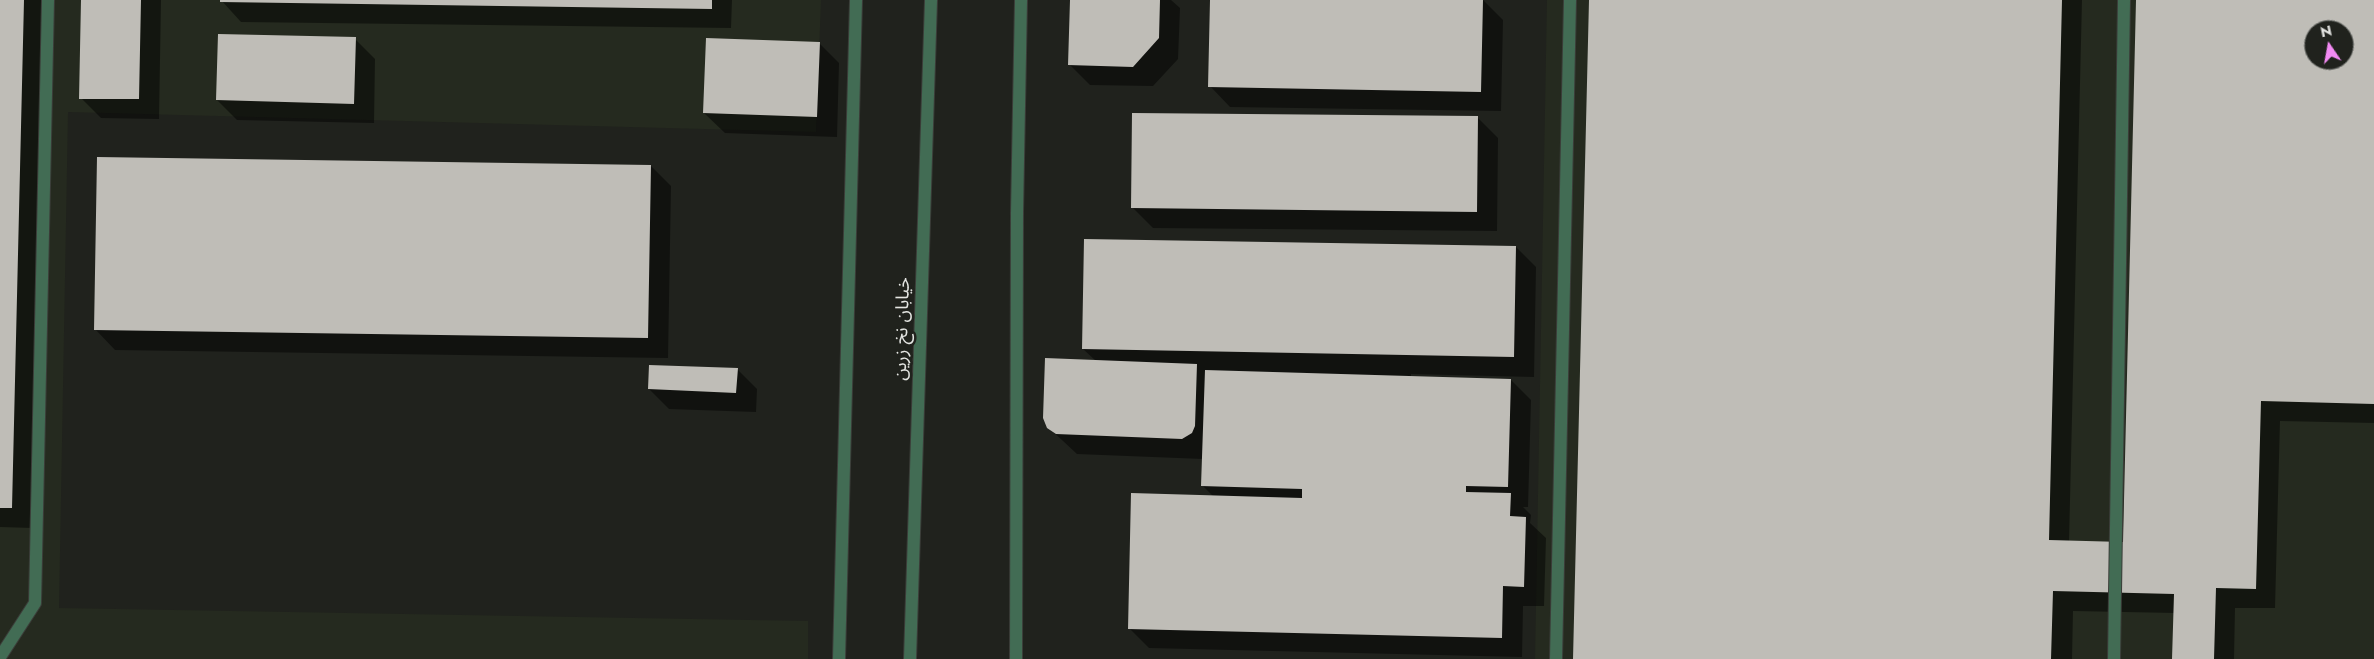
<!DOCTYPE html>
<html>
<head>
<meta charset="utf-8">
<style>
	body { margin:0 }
	#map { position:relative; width:2374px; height:659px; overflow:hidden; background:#20221d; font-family:Jost,sans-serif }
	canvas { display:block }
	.north { position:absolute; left:2304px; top:20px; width:50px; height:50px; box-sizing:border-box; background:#20221d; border:1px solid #6e706c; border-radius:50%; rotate:348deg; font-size:14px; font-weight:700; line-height:20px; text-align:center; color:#e4e5e2 }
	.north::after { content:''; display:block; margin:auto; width:18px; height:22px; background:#f28af3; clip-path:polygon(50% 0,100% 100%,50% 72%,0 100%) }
</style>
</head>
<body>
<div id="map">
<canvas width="2374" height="659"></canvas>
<div class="north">N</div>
</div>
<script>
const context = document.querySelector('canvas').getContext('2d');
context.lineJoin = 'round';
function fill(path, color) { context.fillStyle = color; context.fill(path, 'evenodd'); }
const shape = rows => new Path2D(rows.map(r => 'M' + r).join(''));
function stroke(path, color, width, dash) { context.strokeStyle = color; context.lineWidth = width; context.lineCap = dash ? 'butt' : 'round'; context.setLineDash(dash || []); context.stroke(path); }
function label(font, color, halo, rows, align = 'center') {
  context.font = font + ' Jost,"Noto Sans Arabic",sans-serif'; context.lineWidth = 5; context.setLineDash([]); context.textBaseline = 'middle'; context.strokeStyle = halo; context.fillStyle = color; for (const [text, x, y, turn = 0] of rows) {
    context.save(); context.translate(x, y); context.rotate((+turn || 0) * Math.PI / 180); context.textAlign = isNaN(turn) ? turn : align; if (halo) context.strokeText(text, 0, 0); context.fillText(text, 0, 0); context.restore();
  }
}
fill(shape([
	[0,0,821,0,816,132,68,112,59,608,808,621,808,659,0,659],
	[1547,0,2374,0,2374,659,1535,659],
	[2314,30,2344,30,2344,60,2314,60]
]), '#252a1f');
fill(shape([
	[0,0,44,0,32,528,0,527],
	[83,0,161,0,159,119,101,118,81,98],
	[221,0,732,0,731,28,241,22],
	[1071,0,1171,0,1180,8,1178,59,1153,86,1090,85,1070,65],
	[1211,0,1483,0,1503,20,1501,111,1230,107,1210,86],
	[1591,0,2082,0,2069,542,2124,543,2138,0,2374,0,2374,423,2280,421,2275,608,2235,608,2234,659,2174,659,2175,613,2073,611,2072,659,1574,659],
	[2314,30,2344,30,2344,60,2314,60],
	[355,39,375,59,374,123,237,120,217,100],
	[819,43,839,63,837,137,725,133,704,113],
	[1478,118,1498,138,1497,231,1153,228,1133,208],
	[651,166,671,186,668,358,115,350,95,329],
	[1516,247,1536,267,1534,377,1411,374,1411,377,1511,380,1531,400,1528,507,1523,507,1531,515,1530,523,1546,538,1544,606,1523,606,1522,657,1149,648,1129,628,1213,496,1202,485,1203,459,1077,454,1048,427,1096,361,1083,349],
	[737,369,757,389,756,412,669,409,649,389]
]), '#0007');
fill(shape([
	[0,0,24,0,12,508,0,508],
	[81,0,141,0,139,99,79,99],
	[220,0,712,0,712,9,220,2],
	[1070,0,1160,0,1159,38,1133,67,1068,65],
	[1210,0,1483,0,1481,92,1208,87],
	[1589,0,2062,0,2049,540,2123,542,2136,0,2374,0,2374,404,2261,401,2256,589,2216,588,2214,659,2172,659,2174,594,2053,591,2051,659,1573,659],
	[2314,30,2344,30,2344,60,2314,60],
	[218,34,356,37,354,104,216,100],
	[706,38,820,42,817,117,703,113],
	[1132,113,1478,116,1477,212,1131,208],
	[97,157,651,165,648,338,94,330],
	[1084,239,1516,246,1514,357,1082,349],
	[1045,358,1197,364,1195,426,1192,433,1182,439,1056,434,1047,428,1043,418],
	[649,365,738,368,736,393,648,389],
	[1205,370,1511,379,1508,487,1466,486,1466,492,1511,493,1510,516,1526,517,1524,587,1503,586,1502,638,1128,629,1131,493,1302,498,1302,489,1201,486]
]), '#bfbdb7');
const minor = shape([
	[0,657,35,603,48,0],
	[839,659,856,0],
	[910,659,931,0],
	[1016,659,1017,213,1021,0],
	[1556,659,1570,0],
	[2114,659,2124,0]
]);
stroke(minor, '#3b3d39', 14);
stroke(minor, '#426c54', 12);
label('18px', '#e4e5e2', '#20221d', [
	["خیابان نخ زرین",903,329,-88]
]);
</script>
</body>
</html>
